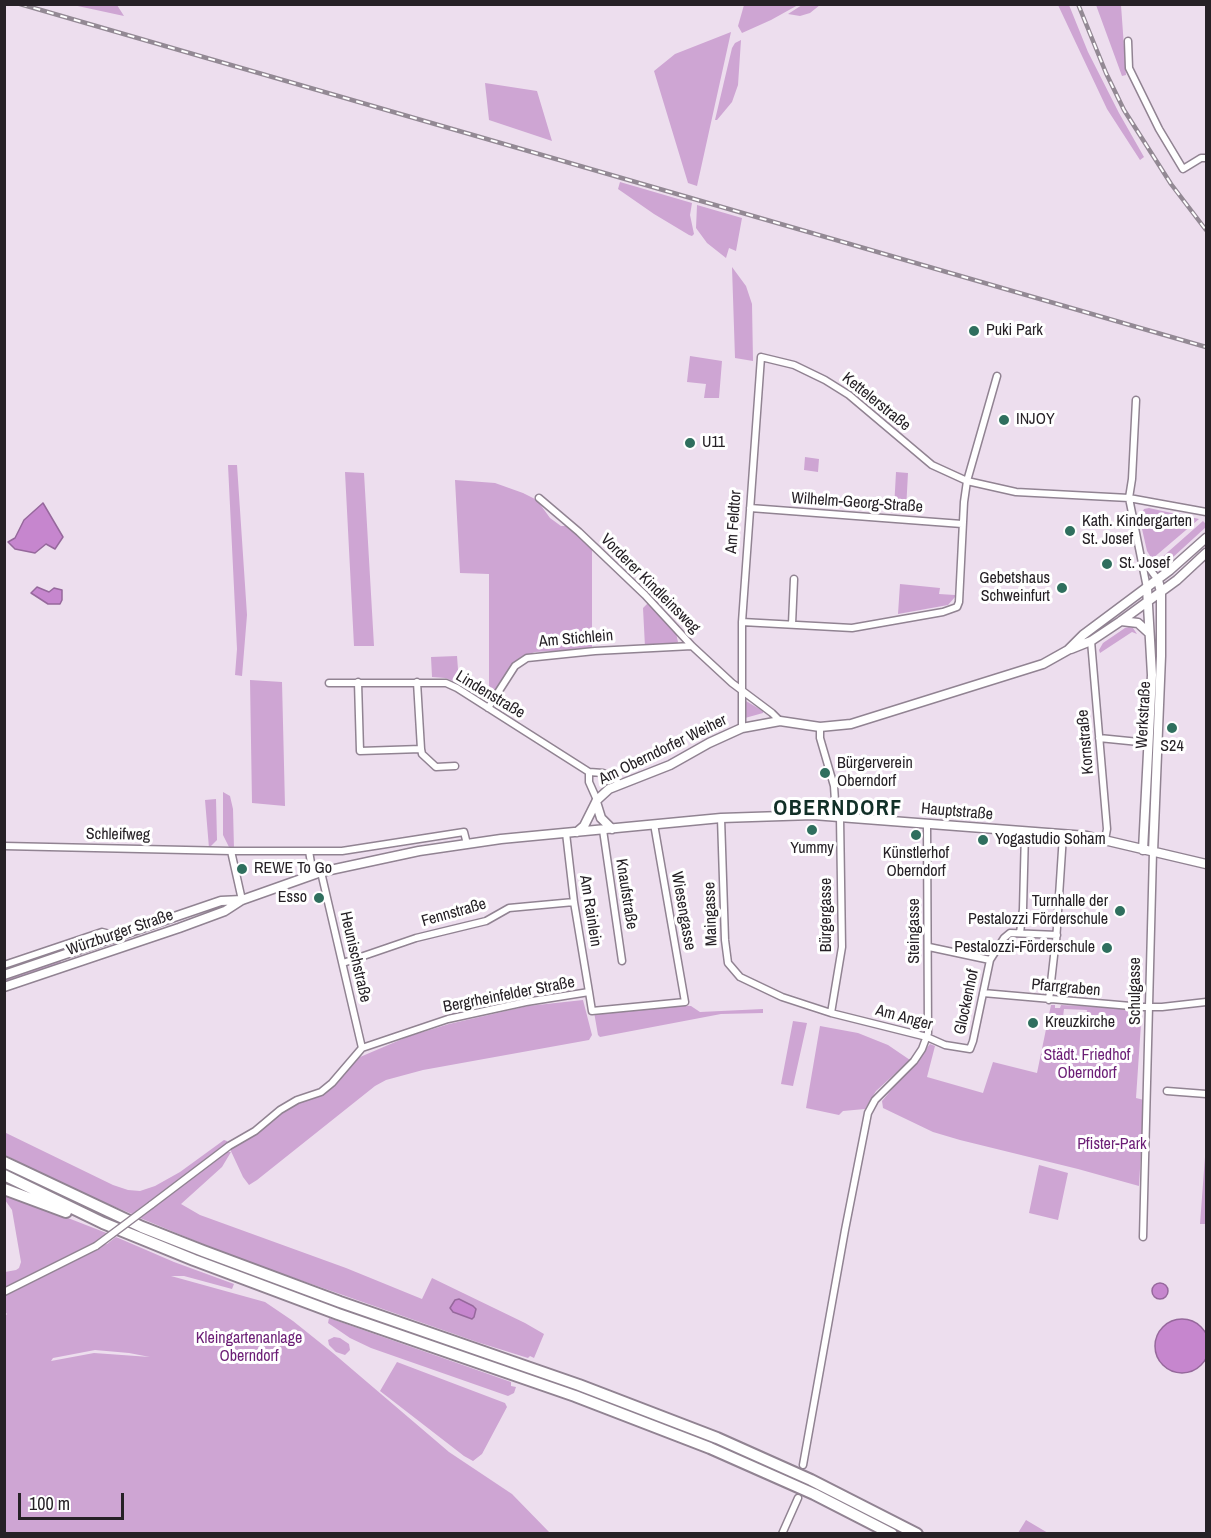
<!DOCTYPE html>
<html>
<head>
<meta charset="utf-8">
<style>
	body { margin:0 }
	#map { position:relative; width:1211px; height:1538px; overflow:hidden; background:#eddeee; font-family:"Archivo Narrow",sans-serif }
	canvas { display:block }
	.frame { position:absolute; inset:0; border:6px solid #262126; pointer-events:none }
	.scale { position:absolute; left:18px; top:1493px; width:106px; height:27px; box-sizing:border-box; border:3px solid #262126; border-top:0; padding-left:8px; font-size:18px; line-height:21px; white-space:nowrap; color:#262126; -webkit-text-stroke:4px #fff; paint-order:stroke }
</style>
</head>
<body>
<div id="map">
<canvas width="1211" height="1538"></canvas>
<div class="frame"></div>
<div class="scale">100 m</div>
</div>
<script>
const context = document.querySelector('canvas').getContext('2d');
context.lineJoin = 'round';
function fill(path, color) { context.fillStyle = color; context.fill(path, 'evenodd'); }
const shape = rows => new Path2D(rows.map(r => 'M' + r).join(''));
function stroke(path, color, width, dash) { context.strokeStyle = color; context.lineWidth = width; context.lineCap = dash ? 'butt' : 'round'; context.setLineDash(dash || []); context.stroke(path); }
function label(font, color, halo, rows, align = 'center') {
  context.font = font + ' "Archivo Narrow",sans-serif'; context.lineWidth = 6; context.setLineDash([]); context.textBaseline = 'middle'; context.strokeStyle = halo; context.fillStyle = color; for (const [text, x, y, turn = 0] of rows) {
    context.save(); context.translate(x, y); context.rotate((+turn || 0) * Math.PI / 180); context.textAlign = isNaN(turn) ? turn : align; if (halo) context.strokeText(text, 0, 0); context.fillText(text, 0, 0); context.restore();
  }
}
fill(shape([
	[73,5,117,5,124,16],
	[744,5,744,4,798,5,771,20,742,33,738,26],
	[802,5,802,4,820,5,810,13,800,16,788,14],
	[1058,5,1069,5,1088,52,1119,113,1144,157,1140,160,1107,109],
	[1096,5,1121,5,1126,75,1122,76],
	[731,32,697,186,688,183,654,71,675,54],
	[741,40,738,85,732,102,717,120,715,120,732,48,735,43],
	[485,83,537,91,552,141,489,120],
	[620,182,692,203,690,215,694,234,692,236,689,235,654,214,618,189],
	[697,205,742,218,736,251,729,248,726,258,707,243,696,228],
	[732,267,746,286,752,304,753,361,735,358],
	[690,356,722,361,719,398,704,398,706,384,687,382],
	[805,457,819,459,818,472,804,470],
	[228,465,237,465,247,615,242,676,235,675,237,649],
	[345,472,364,473,374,646,354,646],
	[896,472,908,473,906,510,894,509],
	[455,480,495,483,523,493,537,500,550,518,561,526,567,526,578,533,592,550,592,649,535,652,524,656,514,662,491,697,489,697,489,574,460,573],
	[1149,508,1199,519,1152,559,1147,551,1142,529,1149,528,1147,519,1141,520,1140,517,1144,509],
	[1203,521,1206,524,1206,527,1171,559,1161,561,1160,559],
	[900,584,940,588,939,594,955,595,955,597,948,605,898,614],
	[648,603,676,633,678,642,676,645,645,647,643,608],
	[1129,627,1133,628,1137,634,1132,632,1100,653,1099,650,1103,643,1125,628],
	[457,656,459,683,445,678,432,677,431,657],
	[250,680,282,682,285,806,252,803],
	[746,701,763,711,763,713,745,718],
	[223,792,230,796,233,809,234,849,230,849,223,835],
	[216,799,217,840,209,848,205,800],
	[60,960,62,964,5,983,4,979],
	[583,1000,592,1035,589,1040,423,1070,386,1080,375,1086,257,1180,249,1185,243,1177,229,1147,280,1110,321,1092,353,1060,407,1037,449,1024,528,1006],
	[677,1005,691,1006,700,1012,763,1009,763,1013,721,1014,600,1037,598,1035,594,1012],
	[1051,1005,1055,1005,1055,1008,1060,1008,1061,1005,1142,1009,1136,1098,1144,1100,1139,1186,1078,1169,960,1140,933,1132,883,1108,882,1101,930,1044,935,1046,927,1077,983,1093,993,1062,1037,1073],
	[1064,1009,1087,1010,1086,1018,1063,1017],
	[793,1021,807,1023,793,1086,781,1084],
	[820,1026,858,1033,888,1045,910,1060,876,1091,865,1109,843,1111,839,1115,806,1108],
	[4,1132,113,1185,128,1190,140,1191,155,1186,180,1172,224,1140,227,1141,228,1144,132,1214,72,1189,5,1155],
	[227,1152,231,1152,222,1167,181,1204,200,1215,346,1268,422,1299,432,1278,525,1323,544,1334,534,1358,530,1356,528,1358,477,1342,237,1258,140,1218],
	[1205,1157,1206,1157,1206,1224,1200,1224],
	[1039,1165,1068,1173,1058,1220,1029,1213],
	[4,1193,109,1234,95,1246,107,1244,116,1237,174,1262,234,1284,232,1289,184,1276,171,1276,265,1302,293,1321,333,1353,449,1452,512,1494,550,1533,5,1533,4,1317,7,1314,5,1312,5,1272,16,1270,19,1268,21,1262,12,1210,5,1200],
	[95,1350,129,1353,150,1357,94,1353,51,1361,53,1358],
	[329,1318,511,1382,511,1386,516,1387,514,1393,508,1396,371,1348,350,1338,328,1323],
	[334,1337,340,1338,349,1344,350,1350,345,1355,336,1352,329,1345,328,1340],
	[397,1362,505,1403,507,1407,482,1454,473,1461,464,1456,380,1391],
	[1026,1520,1048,1533,1018,1533]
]), '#cea5d3');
const water = shape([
	[43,503,63,537,55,549,46,544,35,553,15,549,8,542,15,538,24,520,43,503],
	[37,587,49,592,54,588,62,590,62,600,60,604,48,604,31,593,37,587],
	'1152 1291a8 8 0 1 1 16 0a8 8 0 1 1-16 0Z',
	[459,1299,473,1306,476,1309,474,1317,472,1319,453,1312,450,1308,455,1300,459,1299],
	'1155 1346a27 27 0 1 1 54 0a27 27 0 1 1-54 0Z'
]);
fill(water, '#c686ce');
stroke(water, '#96689c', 1.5);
const minor = shape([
	[1128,41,1129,68,1159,129,1183,169,1201,158,1206,158],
	[1136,400,1132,479,1129,498,1147,588],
	[539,498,579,532,645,595,692,646,732,683,772,713,780,721],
	[750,508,962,524],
	[1141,557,1158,580],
	[742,622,852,628,943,612,957,607,959,602,964,502,967,481,997,376],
	[792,624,794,579],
	[1091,641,1107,829,1105,840],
	[358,682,360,751,421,749,417,682],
	[329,683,446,683,457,688,589,772,603,773,616,780,619,784],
	[488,708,515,666,527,658,595,651,692,646],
	[820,727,820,738,834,786,836,816],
	[742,728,742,622,761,357,794,365,825,380,849,395,932,465,967,481,1016,492,1129,498,1206,512],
	[1099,738,1149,743],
	[421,749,422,754,436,767,455,766],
	[589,772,589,782,597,800],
	[721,818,725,940,728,963,740,977,782,997,831,1013,927,1037,945,1045,970,1049,973,1041,990,960,1004,938,1010,933,1057,935],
	[603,830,622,961],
	[566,833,574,902,589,992],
	[4,846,231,851,342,851,464,832,467,844],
	[231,851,242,900],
	[309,851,313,875],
	[321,872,362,1048],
	[1020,933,1023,909,1025,832],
	[1056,942,1063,835],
	[929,947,990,960],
	[343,963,416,938,486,921,509,908,574,902],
	[4,965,102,932,110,934,113,939],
	[983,993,1142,1007,1162,1007,1206,1002],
	[1049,1000,1055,947],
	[831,1013,842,947,840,817],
	[362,1048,448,1019,526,1002,589,992,592,1011,685,1002,654,824],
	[1167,1091,1206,1094],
	[151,1205,229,1146,255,1131,280,1110,297,1100,321,1092,332,1083,362,1048],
	[1143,1237,1153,852],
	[4,1292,96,1246],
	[803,1465,845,1230,868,1113,875,1100,914,1061,922,1049,928,1033,927,824],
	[782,1534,798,1498]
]);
const secondary = shape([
	[1121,621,1138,623,1149,633],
	[1071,649,1091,641,1121,621,1177,580,1206,553],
	[596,802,601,818,612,829],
	[577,832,584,826,597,800,609,789,670,765,709,743,742,728,780,721,820,727,851,724,1043,664,1068,650,1083,635,1170,570,1206,538],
	[1143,850,1152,675,1147,588],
	[1153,852,1161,656,1161,592,1158,580],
	[4,975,221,901,242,900],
	[4,987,179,928,225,911,242,900,321,872,419,851,501,839,721,818,813,815,1087,836,1206,864]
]);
const motorway = shape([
	[4,1162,142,1227,203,1251,340,1302,579,1385,717,1438,811,1480,917,1534],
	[4,1175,103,1223,194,1260,338,1314,575,1396,710,1448,814,1494,892,1534],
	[4,1189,66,1212]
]);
stroke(minor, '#918392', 9);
stroke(secondary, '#918392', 11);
stroke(motorway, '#918392', 14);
stroke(minor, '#fff', 6);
stroke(secondary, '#fff', 8);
stroke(motorway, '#fff', 10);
const rail = shape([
	[20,4,1206,347],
	[1078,4,1106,73,1124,110,1171,184,1206,230]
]);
stroke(rail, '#938994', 4.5);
stroke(rail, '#fff', 2, [7]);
const minorBridge = shape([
	[96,1246,151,1205]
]);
stroke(minorBridge, '#918392', 9, []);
stroke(minorBridge, '#fff', 6);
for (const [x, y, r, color] of [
	[974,331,6,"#2f6f5e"],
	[1004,420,6,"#2f6f5e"],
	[690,443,6,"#2f6f5e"],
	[1070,531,6,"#2f6f5e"],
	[1107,564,6,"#2f6f5e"],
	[1062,588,6,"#2f6f5e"],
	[1172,728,6,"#2f6f5e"],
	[825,773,6,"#2f6f5e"],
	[812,830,6,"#2f6f5e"],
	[916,835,6,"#2f6f5e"],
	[983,840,6,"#2f6f5e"],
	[242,869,6,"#2f6f5e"],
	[319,898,6,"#2f6f5e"],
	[1120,911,6,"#2f6f5e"],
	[1107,948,6,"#2f6f5e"],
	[1033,1023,6,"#2f6f5e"]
]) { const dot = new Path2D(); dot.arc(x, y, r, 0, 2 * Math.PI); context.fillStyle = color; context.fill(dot); stroke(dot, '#fff', 2); }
label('16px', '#262126', '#fff', [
	["Puki Park",986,331],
	["INJOY",1016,420],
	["U11",702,443],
	["Kath. Kindergarten",1082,522],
	["St. Josef",1082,540],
	["St. Josef",1119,564],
	["Gebetshaus",1050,579,"right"],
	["Schweinfurt",1050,597,"right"],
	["S24",1172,747,"center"],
	["Bürgerverein",837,764],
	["Oberndorf",837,782],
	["Yogastudio Soham",995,840],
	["Yummy",812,849,"center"],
	["Künstlerhof",916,854,"center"],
	["Oberndorf",916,872,"center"],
	["REWE To Go",254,869],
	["Esso",307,898,"right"],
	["Turnhalle der",1108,902,"right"],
	["Pestalozzi Förderschule",1108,920,"right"],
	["Pestalozzi-Förderschule",1095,948,"right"],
	["Kreuzkirche",1045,1023]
], 'left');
label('16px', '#262126', '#fff', [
	["Kettelerstraße",876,402,39],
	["Wilhelm-Georg-Straße",857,503,4],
	["Am Feldtor",734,522,-86],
	["Vorderer Kindleinsweg",650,584,45],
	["Am Stichlein",576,639,-5],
	["Lindenstraße",490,695,31],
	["Werkstraße",1144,715,-87],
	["Kornstraße",1086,742,-95],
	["Am Oberndorfer Weiher",663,750,-26],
	["Hauptstraße",957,812,5],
	["Schleifweg",118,835,1],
	["Knaufstraße",626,894,81],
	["Am Rainlein",590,911,81],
	["Wiesengasse",683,911,80],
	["Fennstraße",454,913,-16],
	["Maingasse",711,914,-92],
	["Bürgergasse",827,915,-90],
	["Steingasse",915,931,-90],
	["Würzburger Straße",120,933,-19],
	["Heunischstraße",355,957,77],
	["Pfarrgraben",1066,988,5],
	["Schulgasse",1136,991,-90],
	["Bergrheinfelder Straße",509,995,-11],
	["Glockenhof",967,1002,-78],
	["Am Anger",904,1018,15]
]);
label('16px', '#6b1d75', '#fff', [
	["Städt. Friedhof",1087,1056],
	["Oberndorf",1087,1074],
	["Pfister-Park",1112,1145],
	["Kleingartenanlage",249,1339],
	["Oberndorf",249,1357]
]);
context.letterSpacing = '1.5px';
label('bold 22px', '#112f27', '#fff', [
	["OBERNDORF",838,809]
]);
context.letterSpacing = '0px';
</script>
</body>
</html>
